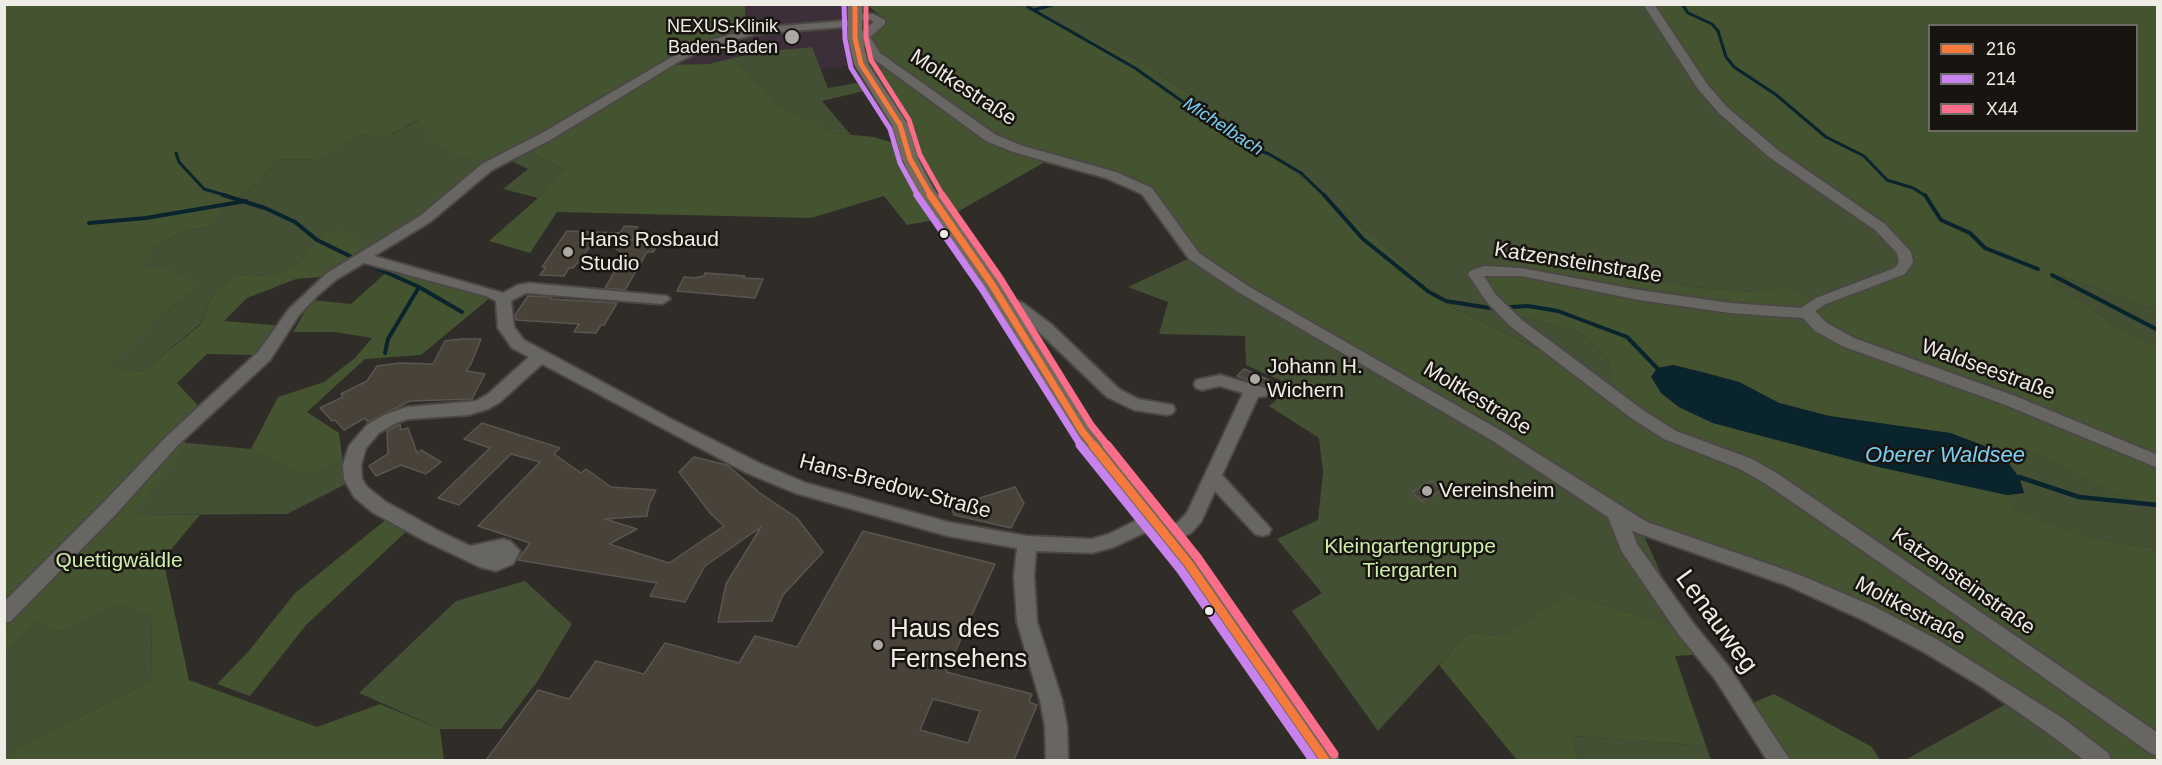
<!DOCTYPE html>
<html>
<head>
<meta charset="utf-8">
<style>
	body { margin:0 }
	#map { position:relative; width:2162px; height:765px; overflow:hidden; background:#302c28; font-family:Helvetica,sans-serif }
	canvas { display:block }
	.frame { position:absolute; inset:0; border:6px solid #efebe5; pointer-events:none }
	.legend { position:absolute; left:1928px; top:24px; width:210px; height:108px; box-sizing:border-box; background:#181511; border:2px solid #6e6b66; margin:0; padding:8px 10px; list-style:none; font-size:18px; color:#efebe5 }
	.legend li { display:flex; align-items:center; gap:12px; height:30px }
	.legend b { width:30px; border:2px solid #6e6b66 }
</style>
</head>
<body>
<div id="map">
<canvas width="2162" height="765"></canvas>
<div class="frame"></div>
<ul class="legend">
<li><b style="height:8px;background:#f6793e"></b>216</li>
<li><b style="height:8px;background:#c882ed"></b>214</li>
<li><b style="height:8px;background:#fb6d88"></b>X44</li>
</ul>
</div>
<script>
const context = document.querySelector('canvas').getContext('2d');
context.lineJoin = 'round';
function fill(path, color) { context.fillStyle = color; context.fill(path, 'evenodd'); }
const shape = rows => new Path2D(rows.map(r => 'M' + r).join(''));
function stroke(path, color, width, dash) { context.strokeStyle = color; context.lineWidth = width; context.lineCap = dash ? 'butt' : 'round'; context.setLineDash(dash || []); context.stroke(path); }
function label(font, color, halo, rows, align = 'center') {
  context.font = font + ' Helvetica,sans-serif'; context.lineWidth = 5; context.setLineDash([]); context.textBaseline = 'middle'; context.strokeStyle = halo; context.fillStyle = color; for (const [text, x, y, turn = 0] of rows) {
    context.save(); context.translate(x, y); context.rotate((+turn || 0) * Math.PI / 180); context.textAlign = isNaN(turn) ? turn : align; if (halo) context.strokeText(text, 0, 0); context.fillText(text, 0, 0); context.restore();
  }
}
fill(shape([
	[745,4,848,5,861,64,819,70,811,47,759,52,709,64,676,66,667,65,676,59,755,31,745,15]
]), '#3c2f39');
fill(shape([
	[1017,5,1648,5,1894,240,1905,266,1821,301,1785,286,1753,292,1694,287,1540,258,1510,314,1580,332,1608,360,1617,388,1450,306,1378,240,1287,166,1145,63],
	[812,47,828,88,862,82,868,90,822,101,851,135,832,133,817,128,779,106,733,58,759,52],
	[418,120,440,149,496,161,440,208,363,258,320,236,301,260,270,276,236,274,213,293,200,324,142,372,108,366,162,315,198,286,137,267,156,247,183,231,213,227,223,207,260,182,277,159,317,160,364,135,384,139],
	[525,150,564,169,538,198,503,189,528,169,507,159],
	[1194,256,1640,527,1686,629,1567,594,1504,636,1469,632,1378,731,1292,611,1322,593,1277,539,1318,520,1323,472,1319,438,1269,406,1293,386,1246,365,1245,336,1159,334,1168,302,1128,287],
	[2062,276,2157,311,2157,346,2125,333,2082,301,2055,284,2051,277],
	[188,443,251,449,305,476,343,463,346,484,287,514,130,515],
	[2022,448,2111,493,2157,507,2157,548,2095,539,2014,511,2007,495,2024,493,2019,477,2002,455],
	[525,581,572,624,537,682,501,729,440,729,359,693,456,601],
	[119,606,152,616,151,681,5,755,5,652,37,621,59,632],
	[2015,699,2100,760,1905,760],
	[1573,736,1706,746,1711,760,1578,760]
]), '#445034');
fill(shape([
	[5,5,745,5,745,15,755,31,732,36,668,65,709,64,733,58,779,106,818,128,832,133,874,137,896,144,934,220,907,225,884,196,811,218,557,212,530,253,489,241,538,198,564,169,523,149,496,161,473,159,440,149,417,120,384,139,364,135,317,160,277,159,260,182,223,207,213,227,183,231,156,247,138,267,168,269,198,286,162,315,109,366,142,372,200,325,213,293,236,274,270,276,301,260,320,236,341,230,364,247,359,259,332,276,296,279,247,298,224,321,284,326,256,355,207,354,177,383,203,411,173,441,188,443,131,515,200,515,163,559,189,680,317,727,380,704,440,729,444,760,5,760,5,755,151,681,152,616,119,606,59,632,37,621,5,652],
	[867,5,1017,5,1145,63,1287,166,1378,240,1450,306,1616,388,1608,360,1580,332,1510,314,1477,267,1540,258,1694,287,1753,292,1785,286,1821,301,1900,271,1904,252,1723,110,1648,5,2157,5,2157,311,2062,276,2051,277,2055,284,2082,301,2125,333,2157,346,2157,507,2111,493,2022,448,2002,455,1982,445,1950,433,1829,416,1779,403,1739,382,1707,373,1673,365,1661,393,1679,407,1713,423,1879,467,2007,495,2015,511,2095,539,2157,548,2157,760,2100,760,2056,726,1868,613,1640,527,1194,256,1147,191,1050,159,952,215,915,155,907,126,861,50,874,46,870,38,883,26,885,19],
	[1930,26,2136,26,2136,130,1930,130],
	[389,270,491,297,421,355,365,359,307,412,339,433,343,463,305,476,251,449,278,397,324,382,355,358,372,338,335,332,293,332,312,300,351,304],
	[388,518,408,530,306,625,250,696,217,684,248,652,295,593],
	[1567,594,1686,629,1707,654,1675,656,1706,746,1573,736,1578,760,1517,760,1439,665,1469,632,1504,636],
	[1774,694,1872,747,1880,760,1779,760,1743,707]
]), '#455430');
fill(shape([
	[1673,365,1739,382,1779,403,1829,416,1950,433,1982,445,2002,455,2019,477,2024,493,2007,495,1879,467,1713,423,1679,407,1661,393,1651,377,1657,368]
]), '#09242d');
stroke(shape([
	[1682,4,1688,13,1712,24,1718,31,1726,57,1734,67,1775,94,1826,137,1864,156,1887,180,1913,188,1926,196],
	[1028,7,1135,68,1244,145,1269,154,1301,173,1325,196],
	[1034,10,1056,4],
	[176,153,179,162,204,189,228,196]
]), '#09242d', 3);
stroke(shape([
	[223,195,265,208,295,222,317,240,356,259],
	[1324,195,1363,239,1429,292,1446,301,1496,309],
	[1925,195,1941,220,1970,233,1985,248,2038,269],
	[89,223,146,218,246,201],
	[363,262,419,287,462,312],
	[2052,275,2158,330],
	[1511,307,1528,306,1558,311,1627,337,1657,368],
	[385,353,388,339,419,287]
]), '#09242d', 4);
stroke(shape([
	[2019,477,2079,497,2158,505]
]), '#09242d', 4.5);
const building = shape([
	[624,226,638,227,632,240,661,240,653,252,647,252,625,290,605,288,624,256,611,244,593,243,573,268,569,268,564,276,540,275,546,267,542,267,567,231,620,233,624,226],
	[705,273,745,276,743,278,763,279,755,298,677,291,684,277,695,278,704,276,705,273],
	[528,296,552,297,551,299,617,303,604,325,601,325,596,333,574,332,579,324,516,320,515,315,528,296],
	[461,339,481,339,471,364,466,371,485,374,472,399,410,401,368,422,365,418,344,430,335,420,332,421,320,408,343,397,341,394,367,381,377,366,400,363,433,364,445,341,461,339],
	[1244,369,1269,380,1264,385,1237,376,1244,369],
	[482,423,560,448,554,454,581,473,586,469,611,487,656,490,649,505,647,516,605,519,637,529,609,544,669,563,724,526,711,514,679,472,694,457,727,465,760,493,797,518,823,552,783,595,772,621,718,622,726,584,761,527,705,566,685,602,650,596,657,583,518,560,530,543,478,526,540,462,511,454,459,505,438,498,490,448,464,439,482,423],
	[400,424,401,430,408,428,417,453,421,450,441,462,426,474,401,465,376,476,369,466,388,454,387,431,400,424],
	[1432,481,1442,490,1422,501,1412,492,1432,481],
	[1015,487,1024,503,1011,528,954,515,951,507,1015,487],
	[863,531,995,564,946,672,1032,694,1029,702,1037,705,1014,760,486,760,538,690,569,699,596,661,644,674,665,643,739,663,755,636,797,647,863,531],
	[933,699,980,711,968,743,920,730,933,699]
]);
fill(building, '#484238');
stroke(building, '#595651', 1.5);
const minor = shape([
	[1643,4,1654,4,1707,84,1727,107,1779,151,1885,224,1911,252,1913,262,1905,274,1826,304,1815,311,1827,323,1854,338,2015,396,2158,455,2158,468,2003,404,1842,346,1815,331,1803,318,1730,313,1639,300,1521,276,1484,276,1496,295,1522,320,1643,410,1676,431,1752,459,1778,474,2158,733,2158,756,2150,753,1956,615,1766,484,1740,469,1664,439,1631,418,1510,326,1486,301,1468,274,1470,271,1484,266,1521,268,1639,290,1730,303,1801,308,1816,298,1895,268,1899,262,1897,253,1875,230,1769,157,1719,113,1698,89,1643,4],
	[856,14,873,14,885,20,885,24,870,37,880,53,996,135,1023,146,1116,172,1152,188,1199,253,1248,286,1505,433,1647,522,1800,575,1875,607,1938,640,2064,719,2108,753,2111,760,2084,760,2048,733,1982,687,1924,652,1861,619,1786,585,1632,531,1637,544,1693,623,1729,667,1790,760,1767,760,1715,679,1679,635,1622,552,1608,517,1493,441,1238,292,1189,259,1142,194,1106,178,1013,152,986,141,871,57,861,40,851,40,851,36,860,33,874,22,871,20,858,20,862,23,856,26,756,34,712,46,680,61,552,139,492,170,430,222,374,256,503,293,518,285,529,283,667,296,670,299,662,304,526,293,511,301,514,327,524,340,673,420,759,463,806,483,948,522,1027,536,1092,539,1109,534,1147,515,1154,513,1161,515,1163,520,1161,525,1114,547,1092,553,1036,551,1034,576,1037,622,1062,700,1067,726,1068,760,1046,760,1045,726,1040,700,1017,622,1014,576,1017,548,948,536,795,493,747,473,542,364,500,402,488,409,468,415,408,419,396,423,379,433,366,448,361,465,362,479,367,487,386,502,439,531,470,546,503,539,510,541,520,551,513,564,496,571,480,567,425,541,372,512,354,497,344,479,343,465,349,446,367,425,384,415,407,407,476,401,488,394,529,357,512,348,498,328,496,301,486,296,364,263,337,279,317,296,299,315,270,360,178,445,117,513,11,621,4,623,4,602,103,503,166,437,258,352,289,309,327,273,420,216,482,164,542,133,672,57,704,42,755,28,854,20,851,17,856,14],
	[1018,301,1023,303,1051,324,1119,389,1138,399,1173,405,1175,409,1173,413,1167,415,1134,410,1107,397,1039,332,1015,311,1006,312,998,307,1001,304,1018,301],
	[1220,375,1266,388,1268,392,1266,396,1258,397,1222,475,1271,529,1269,534,1262,536,1255,534,1215,491,1201,522,1191,533,1167,544,1160,542,1158,537,1160,532,1177,523,1187,513,1243,393,1220,386,1202,390,1196,388,1194,384,1196,380,1220,375]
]);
const major = shape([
	[848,4,862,4,862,38,868,64,908,125,918,159,933,188,1001,283,1090,426,1197,556,1335,751,1339,760,1309,760,1179,570,1074,436,982,283,916,188,902,159,892,125,854,64,848,38,848,4]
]);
stroke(minor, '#4b4843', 4);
stroke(major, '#4b4843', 3);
fill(minor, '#686663');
fill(major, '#74695d');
stroke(shape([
	[855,4,855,38,861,64,900,125,910,159,931,196]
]), '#f6793e', 5);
stroke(shape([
	[930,195,991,283,1082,431,1094,446]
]), '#f6793e', 7);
stroke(shape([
	[1093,445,1188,563,1325,760]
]), '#f6793e', 9);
stroke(shape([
	[844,4,845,39,851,68,890,129,900,163,918,196]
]), '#c882ed', 5);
stroke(shape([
	[917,195,982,289,1081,446]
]), '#c882ed', 7);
stroke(shape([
	[1080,445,1180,569,1313,760]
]), '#c882ed', 9);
stroke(shape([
	[866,4,866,37,871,60,909,120,920,155,943,196]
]), '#fb6d88', 5);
stroke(shape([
	[942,195,1000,278,1091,425,1108,446]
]), '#fb6d88', 7);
stroke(shape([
	[1107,445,1197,557,1334,754]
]), '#fb6d88', 9);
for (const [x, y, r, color] of [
	[792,37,8,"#aca8a3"],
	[944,234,5,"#efebe5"],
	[568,252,6,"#aca8a3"],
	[1255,379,6,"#aca8a3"],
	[1427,491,6,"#aca8a3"],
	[1209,611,5,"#efebe5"],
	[878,645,6,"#aca8a3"]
]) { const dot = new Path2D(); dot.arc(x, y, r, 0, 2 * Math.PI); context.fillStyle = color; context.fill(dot); stroke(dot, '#181511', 2); }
label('18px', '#efebe5', '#181511', [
	["NEXUS-Klinik",778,27],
	["Baden-Baden",778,48]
], 'right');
label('italic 18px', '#7acff2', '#181511', [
	["Michelbach",1223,127,33]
]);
label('21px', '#efebe5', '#181511', [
	["Moltkestraße",963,88,33],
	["Katzensteinstraße",1578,263,9],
	["Waldseestraße",1988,370,20],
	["Moltkestraße",1477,399,31],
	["Hans-Bredow-Straße",895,487,15],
	["Katzensteinstraße",1963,582,35],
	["Moltkestraße",1910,611,28]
]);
label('21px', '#efebe5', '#181511', [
	["Hans Rosbaud",580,240],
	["Studio",580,264],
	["Johann H.",1267,367],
	["Wichern",1267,391],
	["Vereinsheim",1439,491]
], 'left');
label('21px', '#ceefaa', '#181511', [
	["Kleingartengruppe",1410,547],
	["Tiergarten",1410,571],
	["Quettigwäldle",119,561]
]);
label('italic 22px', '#7acff2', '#181511', [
	["Oberer Waldsee",1945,456]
]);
label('26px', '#efebe5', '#181511', [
	["Lenauweg",1716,622,54]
]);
label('26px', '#efebe5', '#181511', [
	["Haus des",890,630],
	["Fernsehens",890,660]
], 'left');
</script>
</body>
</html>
